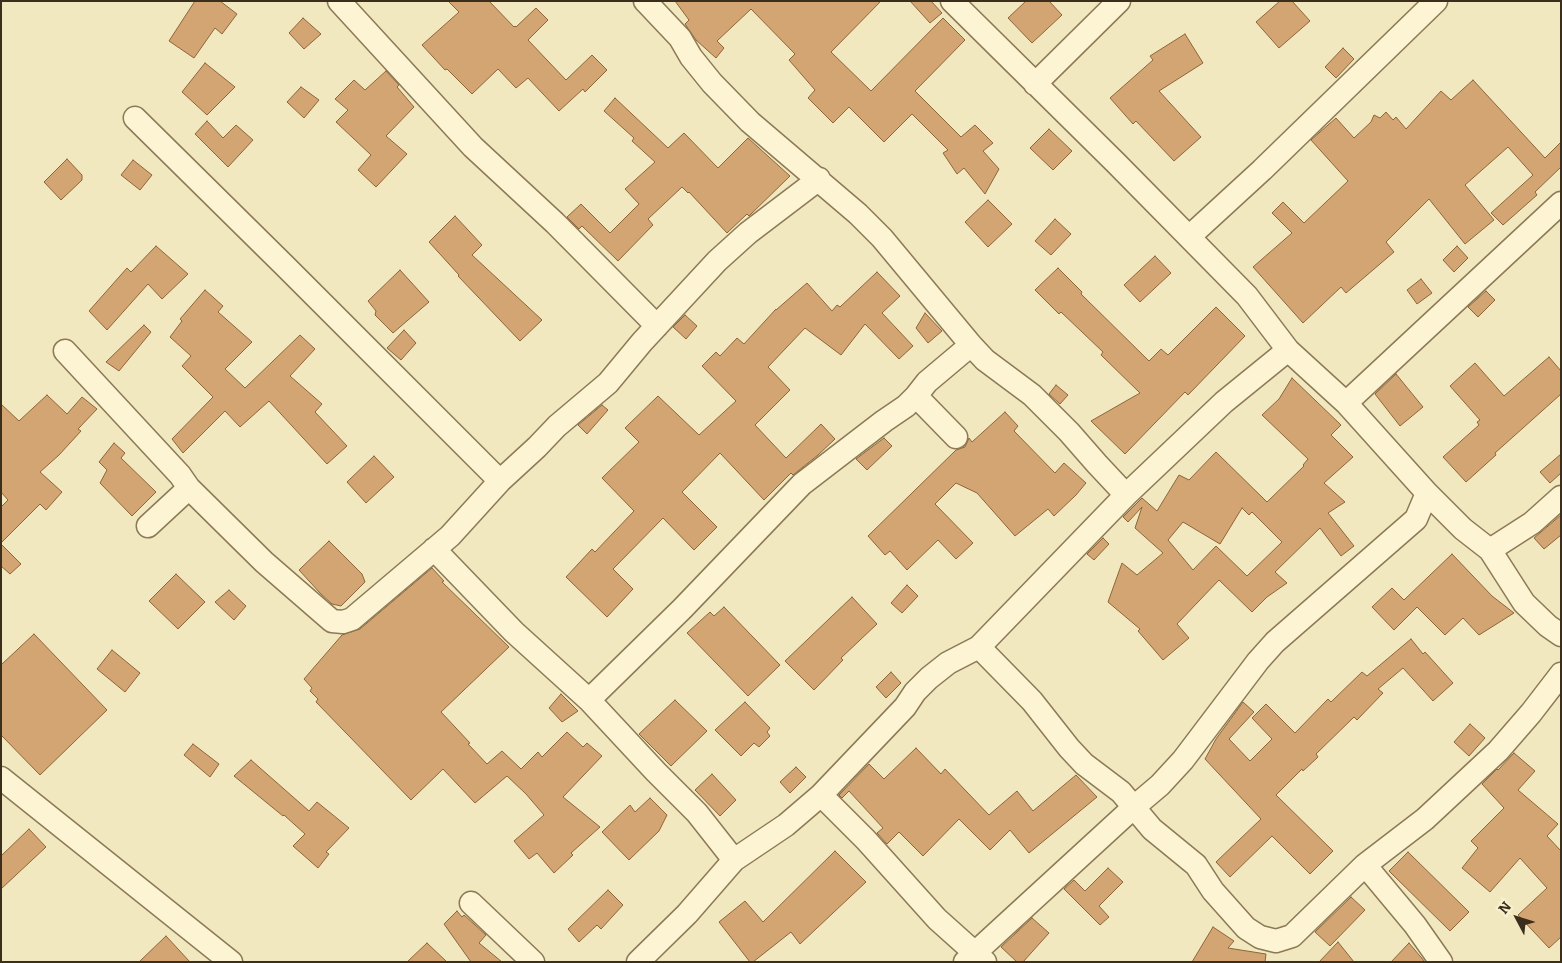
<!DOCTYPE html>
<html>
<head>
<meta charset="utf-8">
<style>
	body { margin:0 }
	#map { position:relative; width:1562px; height:963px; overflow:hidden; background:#f2e8bf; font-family:Bitter,serif }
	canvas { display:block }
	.frame { position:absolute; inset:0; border:2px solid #3b2e1c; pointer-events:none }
	.north { position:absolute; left:1492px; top:893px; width:50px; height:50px; -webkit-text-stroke:4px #f8f1d0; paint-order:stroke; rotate:310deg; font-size:14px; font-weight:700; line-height:20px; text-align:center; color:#3b2e1c }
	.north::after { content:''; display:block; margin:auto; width:18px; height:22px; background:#3b2e1c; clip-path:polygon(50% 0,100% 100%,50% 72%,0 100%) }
</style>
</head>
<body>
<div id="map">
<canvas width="1562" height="963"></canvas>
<div class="frame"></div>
<div class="north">N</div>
</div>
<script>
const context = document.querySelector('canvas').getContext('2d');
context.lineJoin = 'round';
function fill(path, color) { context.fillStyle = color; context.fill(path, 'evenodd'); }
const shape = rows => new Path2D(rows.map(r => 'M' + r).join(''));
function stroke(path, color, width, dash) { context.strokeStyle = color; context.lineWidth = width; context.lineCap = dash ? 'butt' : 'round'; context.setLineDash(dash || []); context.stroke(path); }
const building = shape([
	[195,1,220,1,237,14,222,34,215,28,194,58,169,41,195,1],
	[448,1,489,1,514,27,515,26,516,27,536,8,548,20,528,40,566,80,592,55,607,70,585,92,583,89,559,111,528,78,516,88,498,69,472,94,447,69,445,70,422,45,459,12,448,1],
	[675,1,881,1,831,52,871,91,943,18,965,40,915,91,961,137,975,125,993,143,983,151,999,169,985,194,964,168,957,174,943,153,948,150,912,114,884,142,849,107,833,123,808,98,815,90,789,60,795,54,751,9,717,41,724,48,716,58,696,40,685,24,689,20,675,1],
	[910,1,931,1,942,13,930,23,910,1],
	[1026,1,1049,1,1062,15,1032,43,1008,18,1026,1],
	[1280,1,1292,1,1310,21,1279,48,1256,22,1280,1],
	[303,18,321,34,304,49,289,33,303,18],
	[1185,34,1203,63,1159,91,1201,137,1174,161,1136,121,1133,124,1110,98,1153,60,1150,56,1185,34],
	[1343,48,1354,59,1336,78,1325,67,1343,48],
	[205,63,235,87,207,115,182,92,205,63],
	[386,71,399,85,397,87,414,107,386,136,407,154,376,187,358,170,371,155,336,122,348,110,335,99,354,80,365,90,386,71],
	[1473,80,1545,158,1561,142,1561,167,1535,192,1537,195,1503,225,1491,213,1533,175,1508,147,1465,185,1494,220,1465,244,1429,199,1386,242,1394,252,1346,293,1341,287,1303,323,1253,267,1292,233,1272,213,1283,202,1304,223,1348,181,1311,140,1336,118,1354,138,1371,122,1374,115,1380,118,1386,112,1393,120,1396,117,1406,129,1441,91,1451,100,1473,80],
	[301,87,319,100,304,118,287,102,301,87],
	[615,98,668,148,684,133,718,168,748,138,790,176,749,216,747,214,727,233,689,192,688,193,682,187,648,219,653,225,618,261,582,226,579,229,567,217,581,204,610,233,639,204,625,189,655,162,632,141,634,138,604,111,615,98],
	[207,121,223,138,236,125,253,140,228,167,195,134,207,121],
	[1049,129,1072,151,1053,170,1030,148,1049,129],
	[67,159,82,175,82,180,61,200,44,182,67,159],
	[133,160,152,175,140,190,121,175,133,160],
	[988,200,1012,224,988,247,965,222,988,200],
	[455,216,482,245,472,255,542,320,520,341,458,276,459,275,429,242,455,216],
	[1055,219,1071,234,1051,255,1035,241,1055,219],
	[156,246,188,274,162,299,148,284,107,330,89,311,127,268,131,272,156,246],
	[1457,246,1468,258,1454,272,1443,260,1457,246],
	[1155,256,1171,273,1140,302,1124,285,1155,256],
	[1058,268,1082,292,1081,294,1149,361,1161,349,1168,355,1216,307,1245,336,1188,395,1185,392,1125,454,1091,421,1140,393,1101,355,1103,352,1061,312,1059,314,1035,290,1058,268],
	[400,270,429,302,393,333,375,315,376,311,368,301,400,270],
	[877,272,900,296,882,313,913,346,899,359,865,324,841,355,805,328,768,367,790,390,755,425,786,458,821,424,835,439,818,455,793,475,791,473,764,500,720,453,682,492,717,527,694,550,663,518,613,569,633,589,607,617,566,577,592,549,595,552,634,511,602,478,639,442,625,428,658,396,699,435,736,401,702,366,716,352,720,356,737,338,744,344,776,309,776,310,807,283,832,311,837,305,840,307,877,272],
	[1421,279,1432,293,1417,304,1407,290,1421,279],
	[205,290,223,306,218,312,252,342,225,369,245,388,300,335,315,349,290,376,322,404,315,412,347,446,327,464,269,401,240,427,225,411,183,453,172,439,213,397,182,366,191,356,170,337,182,321,180,319,205,290],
	[1486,291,1495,300,1478,317,1468,307,1486,291],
	[925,313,942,331,928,343,916,328,925,313],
	[685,315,697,326,686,339,673,327,685,315],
	[144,325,151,332,119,371,106,362,144,325],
	[404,330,416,343,401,360,387,348,404,330],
	[1549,357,1561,371,1561,394,1495,453,1496,455,1466,482,1443,457,1479,425,1477,422,1480,420,1450,386,1475,363,1504,396,1549,357],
	[1396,374,1423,407,1400,426,1375,394,1396,374],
	[1292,378,1341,425,1331,435,1353,457,1324,483,1345,502,1328,513,1354,546,1341,556,1320,528,1275,572,1287,583,1267,597,1252,612,1219,580,1177,624,1189,638,1163,660,1138,631,1140,629,1108,602,1122,563,1137,575,1163,553,1135,528,1142,507,1128,522,1123,517,1142,498,1157,511,1179,475,1189,480,1216,452,1267,502,1304,466,1303,465,1308,459,1262,415,1279,399,1292,378],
	[1242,508,1249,515,1252,512,1282,542,1247,576,1216,546,1193,570,1168,540,1183,522,1220,544,1242,508],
	[1056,385,1068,395,1060,404,1049,394,1056,385],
	[47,395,67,414,82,397,97,409,78,429,81,431,59,455,40,472,62,492,46,510,40,504,1,543,1,507,8,500,1,492,1,404,19,421,47,395],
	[602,405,608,410,587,434,578,425,602,405],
	[1005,412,1018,426,1014,431,1055,473,1064,463,1086,483,1076,495,1054,516,1048,509,1015,536,977,493,956,483,935,504,973,543,956,559,938,540,907,570,890,551,885,555,868,536,956,450,965,447,969,438,972,442,1005,412],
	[884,438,892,446,867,470,856,459,884,438],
	[114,443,125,453,121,458,156,492,132,516,100,483,107,470,99,462,114,443],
	[1561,454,1561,473,1550,483,1540,472,1561,454],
	[374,456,394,477,366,503,347,482,374,456],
	[1561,515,1561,535,1544,549,1534,538,1561,515],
	[1103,538,1109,544,1094,560,1087,554,1103,538],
	[329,541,362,574,365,582,341,606,332,604,320,593,299,570,329,541],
	[1,544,21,564,10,574,1,566,1,544],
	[1452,554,1492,596,1514,613,1479,635,1463,618,1445,635,1417,607,1394,630,1372,607,1392,588,1404,600,1452,554],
	[432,568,444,581,442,582,509,647,441,712,470,743,468,744,487,764,502,751,521,769,538,752,542,757,567,732,583,747,587,743,602,756,563,797,600,827,571,853,573,855,554,873,537,853,529,859,514,841,544,815,526,794,507,776,475,803,443,769,411,800,316,702,318,699,310,691,312,688,304,679,342,635,360,629,432,568],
	[176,574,205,602,178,629,149,601,176,574],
	[907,585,918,596,902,613,891,603,907,585],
	[229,590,246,606,234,620,215,602,229,590],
	[852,597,877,624,841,658,843,660,814,690,785,661,852,597],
	[724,607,780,665,748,696,687,633,710,612,714,616,724,607],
	[34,634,107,710,40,775,1,735,1,665,34,634],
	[1411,639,1423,654,1425,652,1453,683,1433,701,1403,668,1378,689,1383,693,1357,720,1354,717,1316,754,1318,757,1303,771,1302,769,1276,795,1333,851,1310,874,1272,836,1230,877,1216,862,1261,819,1205,759,1216,739,1243,702,1254,712,1229,739,1250,761,1272,739,1252,718,1266,704,1295,733,1328,699,1331,702,1362,672,1367,676,1411,639],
	[112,650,140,673,125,692,97,669,112,650],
	[891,672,901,683,886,698,876,687,891,672],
	[561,694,578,711,562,722,549,708,561,694],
	[675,700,707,731,671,766,639,734,675,700],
	[745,702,770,728,767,732,770,736,759,747,754,743,741,756,715,730,745,702],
	[1470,724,1485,738,1469,756,1454,742,1470,724],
	[193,744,219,764,210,777,184,755,193,744],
	[916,748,941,774,945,769,989,815,1017,791,1033,811,1076,775,1097,797,1029,853,1010,830,990,850,959,819,923,856,899,832,887,844,877,833,883,828,849,791,842,798,839,795,869,764,884,779,916,748],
	[1514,753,1535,771,1518,790,1558,824,1547,836,1561,851,1561,937,1549,948,1518,915,1547,888,1520,858,1490,892,1462,868,1478,848,1471,841,1504,808,1482,784,1497,769,1498,770,1514,753],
	[251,760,309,811,317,802,349,828,326,852,329,854,318,868,293,846,305,834,284,815,283,816,234,776,251,760],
	[796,767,806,777,790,793,780,782,796,767],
	[712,774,736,800,720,816,695,790,712,774],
	[650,798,667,815,659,831,629,860,602,832,630,805,635,812,650,798],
	[29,829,46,847,1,889,1,856,29,829],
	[835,851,866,882,800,944,791,932,753,962,750,962,719,922,745,901,763,922,835,851],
	[1408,852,1469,912,1450,931,1389,871,1408,852],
	[1108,868,1123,882,1099,906,1109,917,1100,925,1064,889,1074,880,1085,891,1108,868],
	[608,890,623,905,601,929,597,925,579,942,568,929,608,890],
	[1351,897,1365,910,1330,946,1315,932,1351,897],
	[457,911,462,917,464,915,486,935,479,943,502,962,471,962,444,924,457,911],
	[1032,918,1049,933,1023,962,1017,962,1001,947,1032,918],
	[1213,927,1234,941,1228,948,1266,954,1265,962,1192,962,1213,927],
	[166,936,190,962,139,962,166,936],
	[1338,942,1354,962,1319,962,1338,942],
	[427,943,447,962,407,962,427,943],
	[1409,943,1425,962,1391,962,1409,943]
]);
fill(building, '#d3a572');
stroke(building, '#8e6439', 1);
const minor = shape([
	[339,1,473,147,555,223,657,326],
	[645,1,680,38,691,57,712,83,750,122,858,214,882,238,971,345,985,360,1032,395,1069,432,1097,464,1126,495],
	[952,1,1116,163,1247,296,1288,350,1346,403,1427,493,1463,529,1490,550,1524,603,1548,626,1561,635],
	[1035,84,1119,1],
	[135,118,284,265,500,481],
	[1189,237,1262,170,1436,1],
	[65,351,180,475,189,488,264,562,332,621,343,622,352,619,450,536,500,481,537,447,557,426,608,383,642,342,717,261,748,233,819,179],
	[916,396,956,437],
	[1346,403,1561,203],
	[148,526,189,488],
	[434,549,514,632,589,700,656,772,697,813,734,860],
	[1490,550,1532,523,1561,497],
	[979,647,1032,701,1069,748,1084,764,1121,792,1152,829,1196,865,1213,891,1246,928,1260,937,1276,941,1292,936,1365,865,1425,819,1498,751,1531,713,1561,674],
	[589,700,682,609,802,484,884,421,906,406,916,396,927,382,971,345],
	[1,778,231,962],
	[821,795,866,840,937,919,985,962],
	[1365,865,1415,925,1441,962],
	[471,903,533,962],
	[638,962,687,914,734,860,786,825,821,795,905,707,915,692,929,678,948,663,979,647,1126,495,1224,402,1288,350],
	[965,962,1134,807,1160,785,1183,760,1258,661,1275,642,1416,519,1427,493]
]);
stroke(minor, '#8c7956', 25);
stroke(minor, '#fcf4d3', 22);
</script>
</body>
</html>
